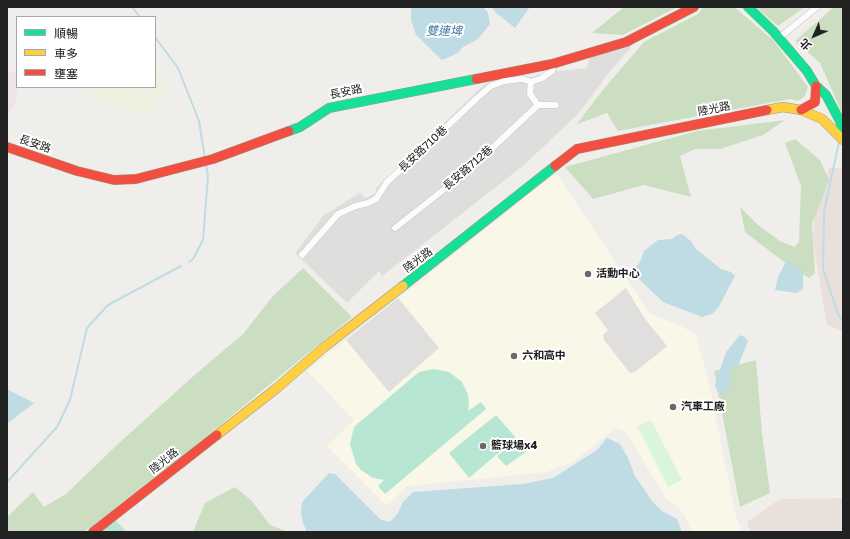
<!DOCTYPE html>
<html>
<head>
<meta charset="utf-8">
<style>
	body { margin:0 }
	#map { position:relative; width:850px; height:539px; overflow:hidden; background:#f0eeeb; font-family:"Golos Text","Noto Sans TC",sans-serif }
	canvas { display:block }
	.frame { position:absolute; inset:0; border:8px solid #222; pointer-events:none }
	.legend { position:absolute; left:16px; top:16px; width:140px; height:72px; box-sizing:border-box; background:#fff; border:1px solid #a7a7a7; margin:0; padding:5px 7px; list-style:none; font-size:12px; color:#222 }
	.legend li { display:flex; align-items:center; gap:8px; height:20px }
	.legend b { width:20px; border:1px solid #a7a7a7 }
	.north { position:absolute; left:794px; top:16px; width:40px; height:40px; -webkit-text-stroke:3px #fff; paint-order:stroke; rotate:225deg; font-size:11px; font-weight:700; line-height:16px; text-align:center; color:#222 }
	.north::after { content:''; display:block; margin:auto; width:14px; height:18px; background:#222; clip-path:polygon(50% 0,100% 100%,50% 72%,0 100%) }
</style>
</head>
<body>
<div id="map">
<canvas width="850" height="539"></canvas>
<div class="frame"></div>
<ul class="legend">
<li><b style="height:5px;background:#16e098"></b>順暢</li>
<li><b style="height:5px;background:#ffcf43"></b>車多</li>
<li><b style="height:5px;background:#f24e42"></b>壅塞</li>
</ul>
<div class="north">北</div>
</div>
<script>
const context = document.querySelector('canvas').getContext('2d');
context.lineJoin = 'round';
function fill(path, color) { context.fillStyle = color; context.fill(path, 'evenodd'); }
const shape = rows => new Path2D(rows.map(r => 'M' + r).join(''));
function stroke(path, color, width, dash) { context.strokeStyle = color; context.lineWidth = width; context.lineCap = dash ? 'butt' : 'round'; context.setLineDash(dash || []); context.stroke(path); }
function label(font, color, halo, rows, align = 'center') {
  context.font = font + ' "Golos Text","Noto Sans TC",sans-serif'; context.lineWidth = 4; context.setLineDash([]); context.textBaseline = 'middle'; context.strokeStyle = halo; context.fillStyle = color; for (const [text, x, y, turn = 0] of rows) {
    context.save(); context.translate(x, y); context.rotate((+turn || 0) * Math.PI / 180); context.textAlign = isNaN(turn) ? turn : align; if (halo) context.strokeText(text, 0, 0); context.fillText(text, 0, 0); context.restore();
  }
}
fill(shape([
	[637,40,611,70,579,113,524,165,382,276,379,271,347,303,295,253,324,215,360,193,365,198,376,193,376,188,485,84,511,76,531,77,543,73,587,68,590,56]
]), '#dfdedc');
fill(shape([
	[7,70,17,73,18,87,15,103,7,118]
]), '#ede4e9');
fill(shape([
	[556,173,649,313,681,326,696,335,710,388,736,517,743,532,692,532,683,512,666,498,626,432,616,428,573,462,547,472,407,486,387,506,327,446,354,420,307,371]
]), '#f8f7e8');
fill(shape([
	[829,168,843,168,843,331,827,325,813,241,815,215],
	[843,498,843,532,751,532,747,522,780,499]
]), '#eae0db');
fill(shape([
	[155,69,158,69,171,96,153,98,151,114,134,112,133,87,155,87],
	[88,87,131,87,133,112,125,111,124,107,96,97,90,92]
]), '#efefdf');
fill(shape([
	[624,7,677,7,623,35,592,33],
	[703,7,734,7,773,40,808,87,805,96,798,101,790,99,618,131,607,113,577,124,602,91,644,42,698,14],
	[756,7,805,7,778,26],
	[834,7,843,7,843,115,820,63,795,41],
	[785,120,763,135,720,149,695,149,680,156,691,197,644,185,593,199,565,167,697,131],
	[795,139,820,160,829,180,812,224,815,273,809,278,780,259,745,232,740,207,758,225,780,241,794,247,799,242,801,186,785,143],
	[303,268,352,317,191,449,84,532,7,532,7,517,33,492,44,507,66,494,120,442,197,373,243,334,273,296],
	[756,360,762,433,770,493,740,507,714,371],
	[235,487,251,500,270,525,288,532,193,532,205,503]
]), '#cbdec1');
fill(shape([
	[651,420,682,480,668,487,637,426]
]), '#daf5da');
fill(shape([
	[434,369,449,372,462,382,468,395,469,403,468,411,481,402,486,409,385,494,378,486,384,480,373,478,361,470,356,464,350,444,354,427,419,372],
	[496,415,516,438,469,478,449,453],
	[517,441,526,452,506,466,497,456],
	[115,520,127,532,100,532]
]), '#b7e6d2');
fill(shape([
	[626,288,645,319,667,346,635,372,630,373,604,340,603,335,608,330,595,313],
	[398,298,439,348,389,392,346,340]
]), '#e0dfde');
fill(shape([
	[411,7,483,7,488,13,490,24,478,39,463,47,458,53,442,60,416,35,411,20],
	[492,7,530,7,515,28,495,12],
	[682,234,691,241,696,249,721,269,731,272,735,276,718,308,712,314,702,317,663,302,639,279,634,269,640,262,644,251,658,240,672,239,677,235],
	[786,261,803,272,803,289,797,293,775,290,778,277],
	[740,335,745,337,748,341,738,366,731,369,729,390,727,392,721,393,717,391,715,385,726,352],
	[7,389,34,403,7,424],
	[607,438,620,444,628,458,635,476,652,501,662,511,677,519,682,532,307,532,303,523,301,512,302,502,329,473,335,474,381,520,390,522,398,513,403,502,413,492,523,484,553,478,597,450]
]), '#bfdbe3');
stroke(shape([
	[132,7,140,17],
	[155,37,178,68,199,121,205,158],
	[839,142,824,212,823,269,839,317,843,319],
	[189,262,193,259,203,240,208,177,206,164],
	[7,482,57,427,70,400,87,328,108,305,181,266]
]), '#bfdbe3', 2);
const street = shape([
	[779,38,817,7],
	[531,82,530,94,538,105,556,105],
	[395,228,470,169,538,105],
	[302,255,338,214,356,206,368,203,376,199,387,182,421,151,476,99,491,86,504,81,523,79,531,82,542,78,552,71,552,64]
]);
const fast = shape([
	[748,7,773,31,807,71,816,86,826,95,840,121,843,133],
	[289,131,300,127,329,108,476,79],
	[403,286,555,166]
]);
const slow = shape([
	[767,110,783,107,801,110,822,119,843,140],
	[217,435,277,388,323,348,403,286]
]);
const jam = shape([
	[476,79,552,64,626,42,694,7],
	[801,110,815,102,816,86],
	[7,147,77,171,114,180,136,179,213,159,289,131],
	[555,166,577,149,767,110],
	[93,532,217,435]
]);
stroke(street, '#c9c8c7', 7);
stroke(fast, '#999a82', 10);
stroke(slow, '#999a82', 10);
stroke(jam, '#999a82', 10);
stroke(street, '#fdfcfc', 6);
stroke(fast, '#16e098', 9);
stroke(slow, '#ffcf43', 9);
stroke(jam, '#f24e42', 9);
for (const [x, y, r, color] of [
	[588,274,4,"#6a6968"],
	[514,356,4,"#6a6968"],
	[673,407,4,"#6a6968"],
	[483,446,4,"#6a6968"]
]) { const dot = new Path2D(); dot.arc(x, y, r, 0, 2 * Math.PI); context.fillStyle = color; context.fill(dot); stroke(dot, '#fff', 1.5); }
label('11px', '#222', '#fff', [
	["長安路",346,92,-12],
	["陸光路",714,109,-11],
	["長安路",35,144,19],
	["長安路710巷",423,149,-43],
	["長安路712巷",468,168,-41],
	["陸光路",418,260,-37],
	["陸光路",164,461,-38]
]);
label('bold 11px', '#222', '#fff', [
	["活動中心",596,274],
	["六和高中",522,356],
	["汽車工廠",681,407],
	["籃球場x4",491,446]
], 'left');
label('italic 12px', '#4a7aab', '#fff', [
	["雙連埤",444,31]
]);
</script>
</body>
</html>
